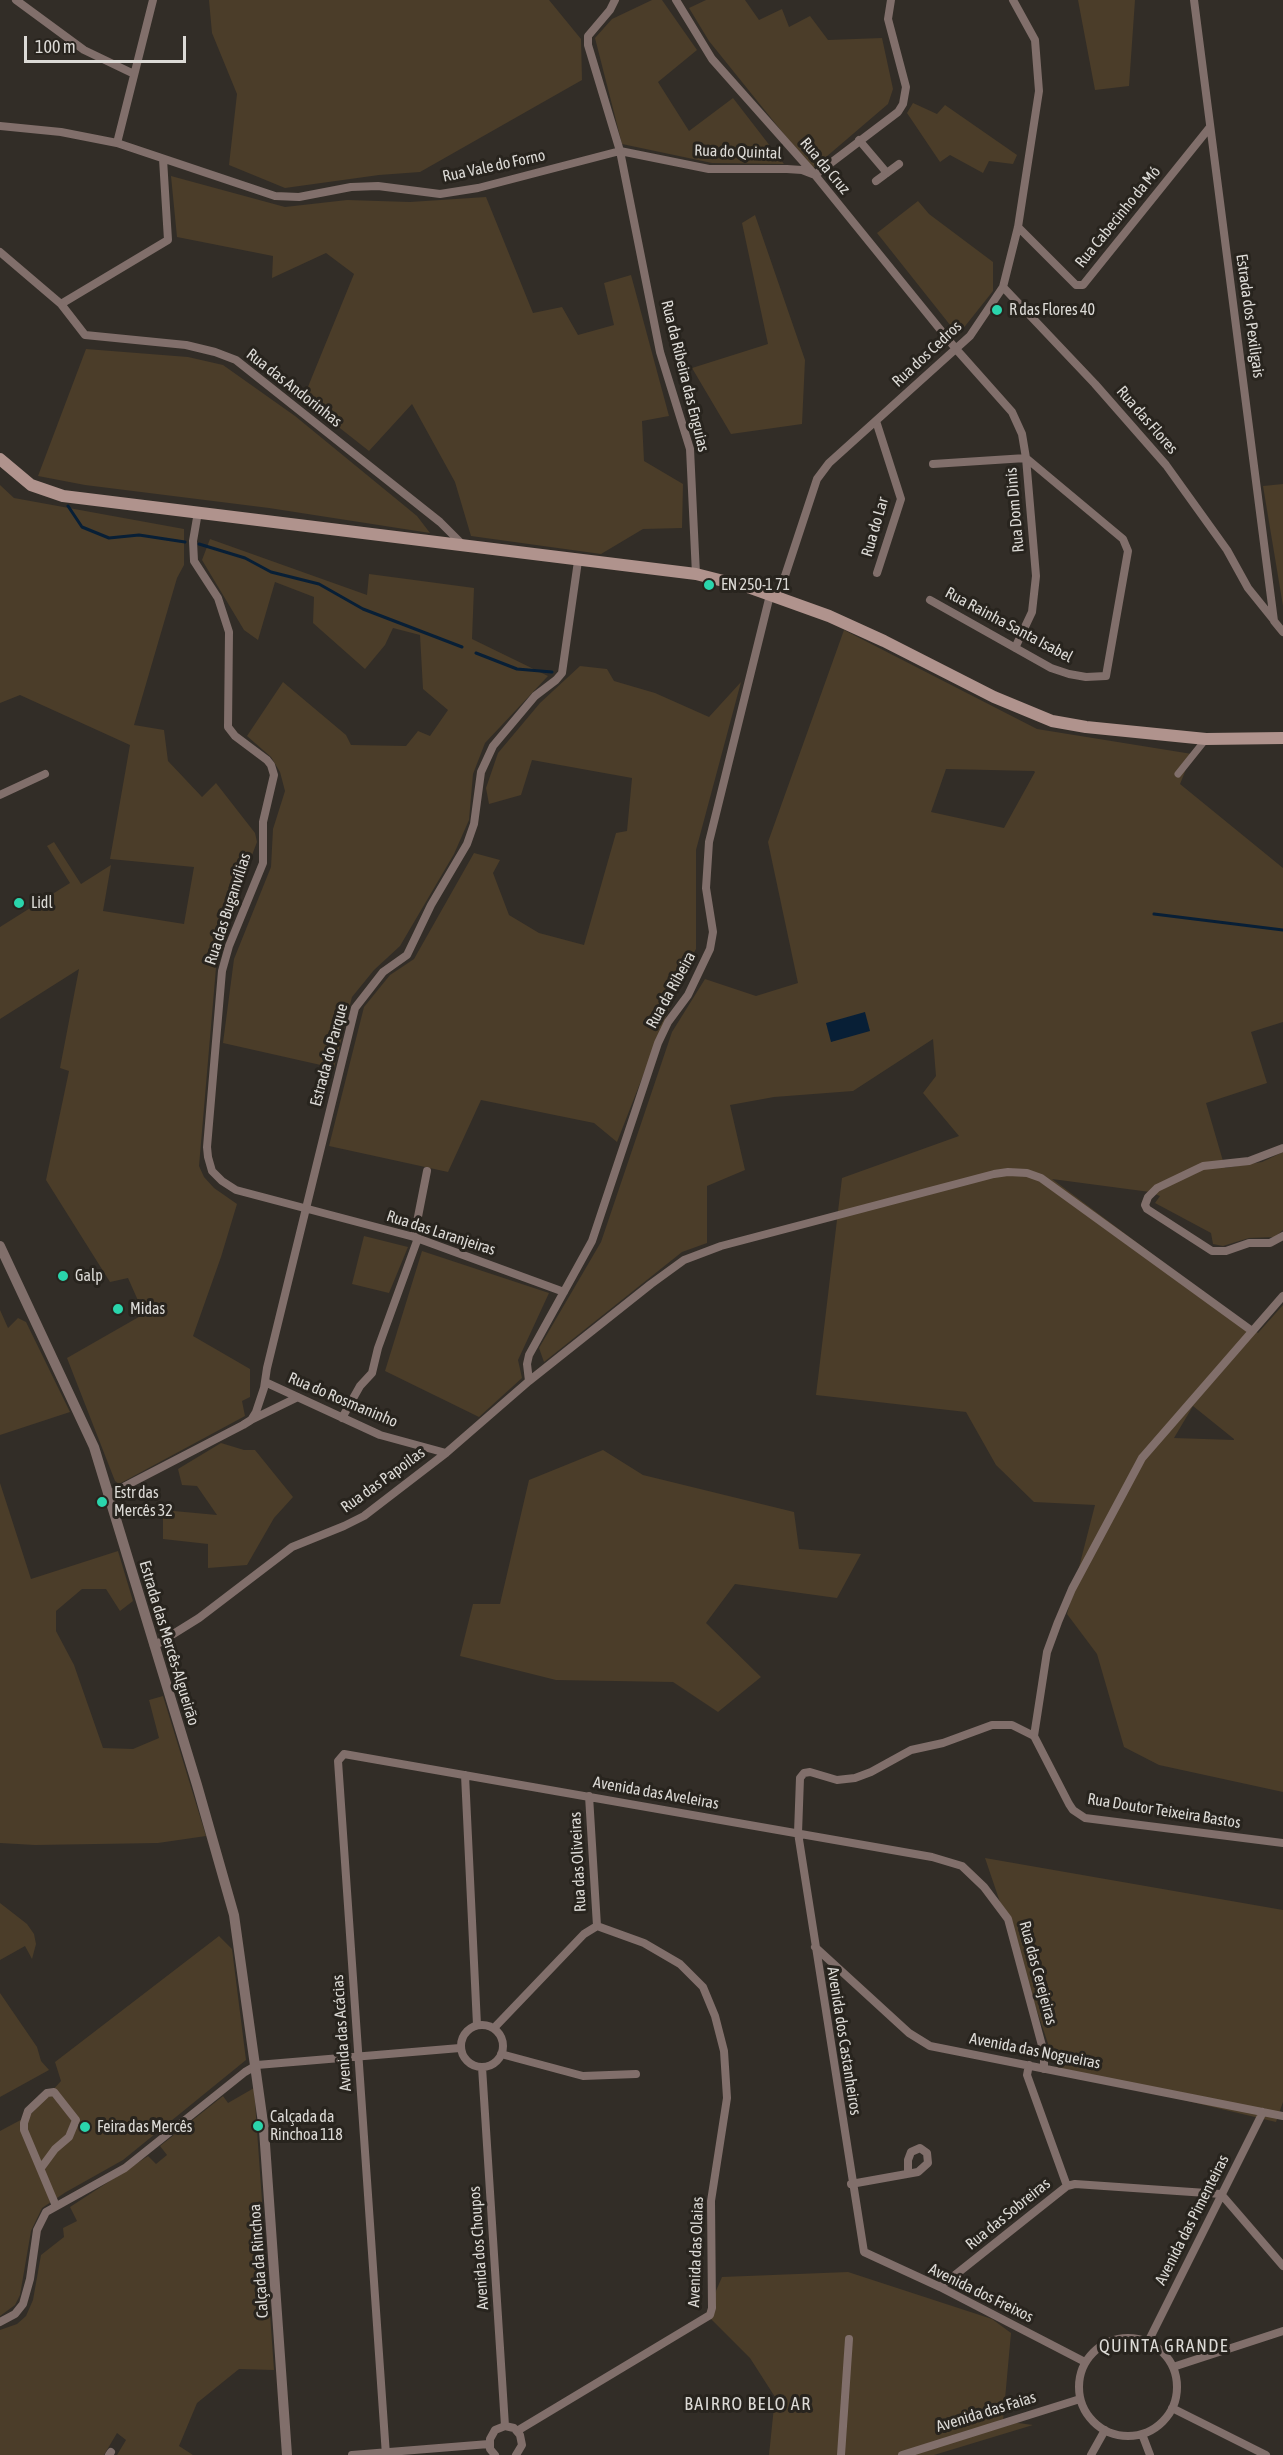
<!DOCTYPE html>
<html>
<head>
<meta charset="utf-8">
<style>
	body { margin:0 }
	#map { position:relative; width:1283px; height:2455px; overflow:hidden; background:#322d27; font-family:"Asap Condensed",sans-serif }
	canvas { display:block }
	.scale { position:absolute; left:24px; top:36px; width:162px; height:27px; box-sizing:border-box; border:3px solid #dcdad6; border-top:0; padding-left:8px; font-size:18px; line-height:21px; white-space:nowrap; color:#dcdad6; -webkit-text-stroke:4px #28241e; paint-order:stroke }
</style>
</head>
<body>
<div id="map">
<canvas width="1283" height="2455"></canvas>
<div class="scale">100 m</div>
</div>
<script>
const context = document.querySelector('canvas').getContext('2d');
context.lineJoin = 'round';
function fill(path, color) { context.fillStyle = color; context.fill(path, 'evenodd'); }
const shape = rows => new Path2D(rows.map(r => 'M' + r).join(''));
function stroke(path, color, width, dash) { context.strokeStyle = color; context.lineWidth = width; context.lineCap = dash ? 'butt' : 'round'; context.setLineDash(dash || []); context.stroke(path); }
function label(font, color, halo, rows, align = 'center') {
  context.font = font + ' "Asap Condensed",sans-serif'; context.lineWidth = 6; context.setLineDash([]); context.textBaseline = 'middle'; context.strokeStyle = halo; context.fillStyle = color; for (const [text, x, y, turn = 0] of rows) {
    context.save(); context.translate(x, y); context.rotate((+turn || 0) * Math.PI / 180); context.textAlign = isNaN(turn) ? turn : align; if (halo) context.strokeText(text, 0, 0); context.fillText(text, 0, 0); context.restore();
  }
}
fill(shape([
	[209,0,549,0,581,39,582,80,420,172,379,175,285,188,229,165,237,94,212,33],
	[652,0,662,0,697,50,658,82,689,131,733,98,784,164,712,163,622,144,595,38,612,19],
	[706,0,745,0,759,20,782,9,789,27,810,16,828,40,882,38,893,89,888,104,812,169,709,41,689,8],
	[1078,0,1135,0,1129,86,1095,90],
	[913,103,937,114,945,105,1017,155,1013,164,989,161,983,173,950,155,940,162,907,113],
	[171,176,285,207,347,200,410,202,486,197,533,313,562,307,578,335,614,325,604,283,631,275,669,416,642,421,644,461,683,484,682,528,643,529,601,554,471,536,455,482,412,404,369,451,303,399,354,274,326,253,272,278,273,256,177,237],
	[918,201,929,214,993,262,993,291,958,335,877,233],
	[755,215,805,360,802,424,731,434,692,368,768,344,742,223],
	[86,349,188,357,223,365,295,416,417,516,430,533,269,508,85,485,38,476],
	[1283,484,1283,606,1263,486],
	[0,485,14,498,184,529,184,565,177,578,134,725,164,730,168,761,202,797,216,783,255,833,257,842,241,884,220,921,199,1166,204,1177,214,1188,237,1204,221,1257,193,1336,250,1369,250,1397,242,1401,245,1416,119,1484,115,1481,67,1358,144,1314,128,1278,110,1282,46,1180,69,1071,60,1068,79,969,0,1019,0,927,70,883,47,846,54,842,81,884,111,865,103,911,184,924,194,867,110,859,130,745,20,695,0,703],
	[210,539,367,595,369,574,474,588,472,639,548,676,485,743,473,774,469,820,454,854,400,946,374,970,352,997,334,1068,223,1043,234,959,271,867,273,829,285,791,280,772,271,757,247,736,283,682,346,735,351,745,406,746,418,731,430,736,448,710,423,689,420,635,393,628,385,645,365,669,313,623,314,597,275,582,258,640,244,630,202,560],
	[844,630,1037,729,1192,754,1180,784,1283,868,1283,1022,1251,1032,1267,1083,1206,1103,1225,1168,1262,1162,1283,1152,1283,1230,1275,1237,1249,1238,1223,1246,1213,1244,1211,1233,1155,1203,1160,1196,1150,1192,1052,1179,1258,1333,1283,1305,1283,1792,1159,1765,1124,1747,1097,1654,1067,1614,1095,1505,1034,1502,996,1465,966,1412,816,1395,842,1178,959,1136,923,1093,936,1076,933,1039,853,1091,774,1097,730,1105,745,1170,707,1186,707,1243,682,1252,544,1362,539,1348,601,1242,672,1032,705,979,756,996,798,983,768,842],
	[946,769,1034,771,1035,772,1004,828,931,812],
	[1193,1406,1234,1439,1234,1440,1174,1438],
	[580,666,607,669,614,681,655,693,709,717,741,682,696,850,696,949,684,971,617,1142,594,1123,481,1100,448,1172,329,1146,364,1007,390,975,414,959,474,853,500,860,493,873,509,915,539,933,584,945,616,833,627,831,632,778,532,760,521,795,489,804,486,788,498,753,540,703],
	[364,1236,408,1247,389,1293,352,1284],
	[422,1251,549,1293,518,1360,522,1378,479,1417,385,1371],
	[0,1310,8,1328,18,1318,26,1322,70,1412,0,1435],
	[221,1443,244,1450,255,1450,293,1497,274,1518,247,1565,208,1568,208,1544,163,1539,163,1510,217,1515,197,1486,182,1485,178,1469],
	[603,1450,643,1475,794,1512,799,1549,861,1554,837,1598,735,1584,706,1623,761,1677,718,1712,673,1682,556,1680,460,1656,473,1604,500,1604,529,1480],
	[0,1483,31,1579,118,1551,133,1601,120,1611,106,1589,82,1589,56,1611,56,1631,74,1665,103,1748,133,1749,159,1738,149,1700,163,1696,206,1836,158,1843,35,1845,0,1843],
	[985,1858,1283,1910,1283,2102,1276,2122,1057,2070],
	[0,1903,27,1924,34,1934,36,1944,32,1959,25,1946,0,1960],
	[219,1936,232,1949,246,2060,123,2160,66,2192,42,2208,31,2231,20,2295,15,2305,0,2316,0,2131,30,2115,61,2081,55,2062],
	[0,1993,37,2047,41,2061,49,2070,0,2097],
	[254,2088,274,2370,239,2369,197,2403,179,2446,193,2455,117,2455,126,2440,117,2433,104,2455,0,2455,0,2330,17,2324,26,2316,33,2300,41,2255,64,2237,63,2228,77,2221,70,2207,148,2156,156,2164,167,2155,160,2146,223,2096,228,2103],
	[848,2272,992,2319,1011,2333,1003,2421,1033,2425,934,2455,769,2455,775,2397,750,2358,706,2314,722,2277]
]), '#4b3d29');
fill(shape([
	[865,1012,870,1031,831,1042,826,1023]
]), '#081f36');
stroke(shape([
	[68,506,82,527,109,538,139,535,185,542],
	[199,544,245,558,271,572,319,584,363,609,462,647],
	[476,653,517,669,552,672],
	[1154,914,1283,930]
]), '#081f36', 3);
stroke(shape([
	[1178,774,1206,739]
]), '#816f6b', 7);
stroke(shape([
	[16,0,84,50,134,74],
	[615,0,610,10,588,36,588,45,620,151,660,352,690,449,696,574],
	[676,0,712,59,815,175,956,349,1012,412,1022,434,1026,458,1123,539,1128,551,1106,676,1086,677,1069,674,1051,668,930,600],
	[1194,0,1274,621,1283,632],
	[0,126,61,132,117,143,275,196,299,197,351,187,378,186,440,194,478,188,620,151],
	[859,140,887,173],
	[117,143,153,0],
	[620,151,709,169,787,169,802,170,815,175,898,112,903,104,906,87,888,19,891,0],
	[876,181,899,164],
	[1018,227,1076,285,1083,285,1210,127],
	[0,252,61,304,85,335,186,345,215,352,236,360,440,522,462,544],
	[1003,287,1095,384,1166,465,1227,550,1248,588,1273,619],
	[61,304,168,240,163,159],
	[876,421,901,499,877,573],
	[933,464,1026,458,1036,576,1032,612,1015,648],
	[198,512,193,541,194,561,218,598,229,632,228,727,235,736,267,760,271,765,274,775,263,822,263,863,229,946,222,971,207,1147,208,1157,212,1171,222,1181,236,1190,414,1237,564,1292],
	[778,597,817,479,829,463,970,336,1003,287,1018,227,1039,91,1035,40,1013,0],
	[0,795,45,774],
	[1283,1148,1249,1161,1203,1166,1157,1188,1148,1197,1145,1205,1147,1209,1212,1251,1226,1251,1249,1243,1270,1243,1283,1236],
	[414,1237,427,1171],
	[529,1381,527,1364,529,1355,592,1241,658,1043,668,1022,688,995,710,949,713,932,706,888,709,842,770,595],
	[265,1382,380,1435,446,1453],
	[342,1418,360,1386,372,1373,378,1348,418,1238],
	[251,1420,296,1398],
	[108,1495,243,1425,251,1420,256,1412,264,1388,267,1368,355,1008,383,972,407,955,431,905,467,844,474,824,481,772,493,746,535,696,556,680,562,673,578,561],
	[154,1646,199,1618,292,1547,344,1526,364,1516,446,1453,529,1381,651,1284,684,1260,721,1246,994,1174,1008,1172,1027,1173,1041,1178,1252,1331],
	[1034,1736,1047,1652,1058,1622,1072,1589,1142,1458,1283,1296],
	[465,1775,477,2025],
	[589,1796,597,1926],
	[815,1947,909,2033,930,2046,1283,2116],
	'461 2046a21 21 0 1 1 42 0a21 21 0 1 1-42 0Z',
	[494,2028,584,1934,597,1926],
	[501,2054,583,2076,636,2074],
	[1029,2065,1027,2075,1067,2186],
	[482,2067,505,2426],
	[41,2168,55,2149,69,2137,76,2120,54,2092,47,2093,28,2111,24,2123,24,2130,56,2206],
	[851,2184,918,2172,928,2163,927,2153,920,2148,911,2152,908,2160,908,2172],
	[940,2287,1067,2186,1075,2184,1221,2194,1283,2266],
	[0,2322,15,2314,23,2304,30,2279,37,2230,46,2212,125,2168,245,2072,257,2065,460,2048],
	'1079 2387a49 49 0 1 1 98 0a49 49 0 1 1-98 0Z',
	[1148,2342,1263,2112],
	[1085,2362,940,2287,864,2252,798,1833,800,1778,804,1773,810,1772,837,1780,855,1778,871,1772,911,1750,943,1743,992,1725,1012,1725,1034,1736,1069,1804,1073,1810,1085,1818,1283,1843],
	[1173,2367,1283,2331],
	[1172,2408,1266,2455],
	[517,2431,710,2315,712,2308,711,2201,727,2098,724,2051,715,2016,703,1987,680,1964,644,1943,597,1926],
	[1142,2434,1150,2455],
	[109,2455,111,2452],
	[352,2455,489,2444],
	[386,2455,338,1761,344,1754,932,1857,962,1866,984,1887,1008,1919,1044,2053,1044,2069],
	[495,2455,490,2449,490,2439,495,2430,505,2426,514,2428,520,2435,522,2445,516,2455],
	[841,2455,849,2339],
	[902,2455,1080,2399],
	[1091,2455,1105,2430]
]), '#816f6b', 8);
stroke(shape([
	[0,1246,94,1447,197,1785,234,1915,264,2130,287,2455]
]), '#816f6b', 10);
stroke(shape([
	[0,459,31,485,63,496,696,574,751,588,829,616,884,641,994,697,1052,721,1086,727,1206,739,1283,738]
]), '#b0938d', 12);
for (const [x, y, r, color] of [
	[997,310,6,"#2ad5ac"],
	[709,585,6,"#2ad5ac"],
	[19,903,6,"#2ad5ac"],
	[63,1276,6,"#2ad5ac"],
	[118,1309,6,"#2ad5ac"],
	[102,1502,6,"#2ad5ac"],
	[258,2126,6,"#2ad5ac"],
	[85,2127,6,"#2ad5ac"]
]) { const dot = new Path2D(); dot.arc(x, y, r, 0, 2 * Math.PI); context.fillStyle = color; context.fill(dot); stroke(dot, '#28241e', 2); }
label('16px', '#dcdad6', '#28241e', [
	["Rua do Quintal",738,152,2],
	["Rua Vale do Forno",494,166,-12],
	["Rua da Cruz",825,166,50],
	["Rua Cabecinho da Mó",1118,217,-51],
	["Estrada dos Pexiligais",1250,316,82],
	["Rua dos Cedros",927,354,-43],
	["Rua da Ribeira das Enguias",685,376,76],
	["Rua das Andorinhas",294,388,38],
	["Rua das Flores",1147,420,49],
	["Rua Dom Dinis",1015,510,-95],
	["Rua do Lar",875,527,-74],
	["Rua Rainha Santa Isabel",1009,625,28],
	["Rua das Buganvílias",228,909,-72],
	["Rua da Ribeira",671,990,-61],
	["Estrada do Parque",329,1055,-75],
	["Rua das Laranjeiras",441,1233,18],
	["Rua do Rosmaninho",343,1400,23],
	["Rua das Papoilas",383,1480,-36],
	["Estrada das Mercês-Algueirão",169,1643,73],
	["Avenida das Aveleiras",656,1793,10],
	["Rua Doutor Teixeira Bastos",1164,1811,9],
	["Rua das Oliveiras",578,1862,-93],
	["Rua das Cerejeiras",1038,1973,75],
	["Avenida das Acácias",342,2033,-94],
	["Avenida dos Castanheiros",844,2041,81],
	["Avenida das Nogueiras",1035,2051,11],
	["Rua das Sobreiras",1008,2214,-39],
	["Avenida das Pimenteiras",1192,2220,-63],
	["Avenida dos Choupos",479,2248,-94],
	["Avenida das Olaias",696,2252,-88],
	["Calçada da Rinchoa",259,2261,-94],
	["Avenida dos Freixos",981,2293,26],
	["Avenida das Faias",986,2412,-17]
]);
label('16px', '#dcdad6', '#28241e', [
	["R das Flores 40",1009,310],
	["EN 250-1 71",721,585],
	["Lidl",31,903],
	["Galp",75,1276],
	["Midas",130,1309],
	["Estr das",114,1493],
	["Mercês 32",114,1511],
	["Calçada da",270,2117],
	["Rinchoa 118",270,2135],
	["Feira das Mercês",97,2127]
], 'left');
context.letterSpacing = '1.5px';
label('18px', '#dcdad6', '#28241e', [
	["QUINTA GRANDE",1164,2346],
	["BAIRRO BELO AR",748,2404]
]);
context.letterSpacing = '0px';
</script>
</body>
</html>
